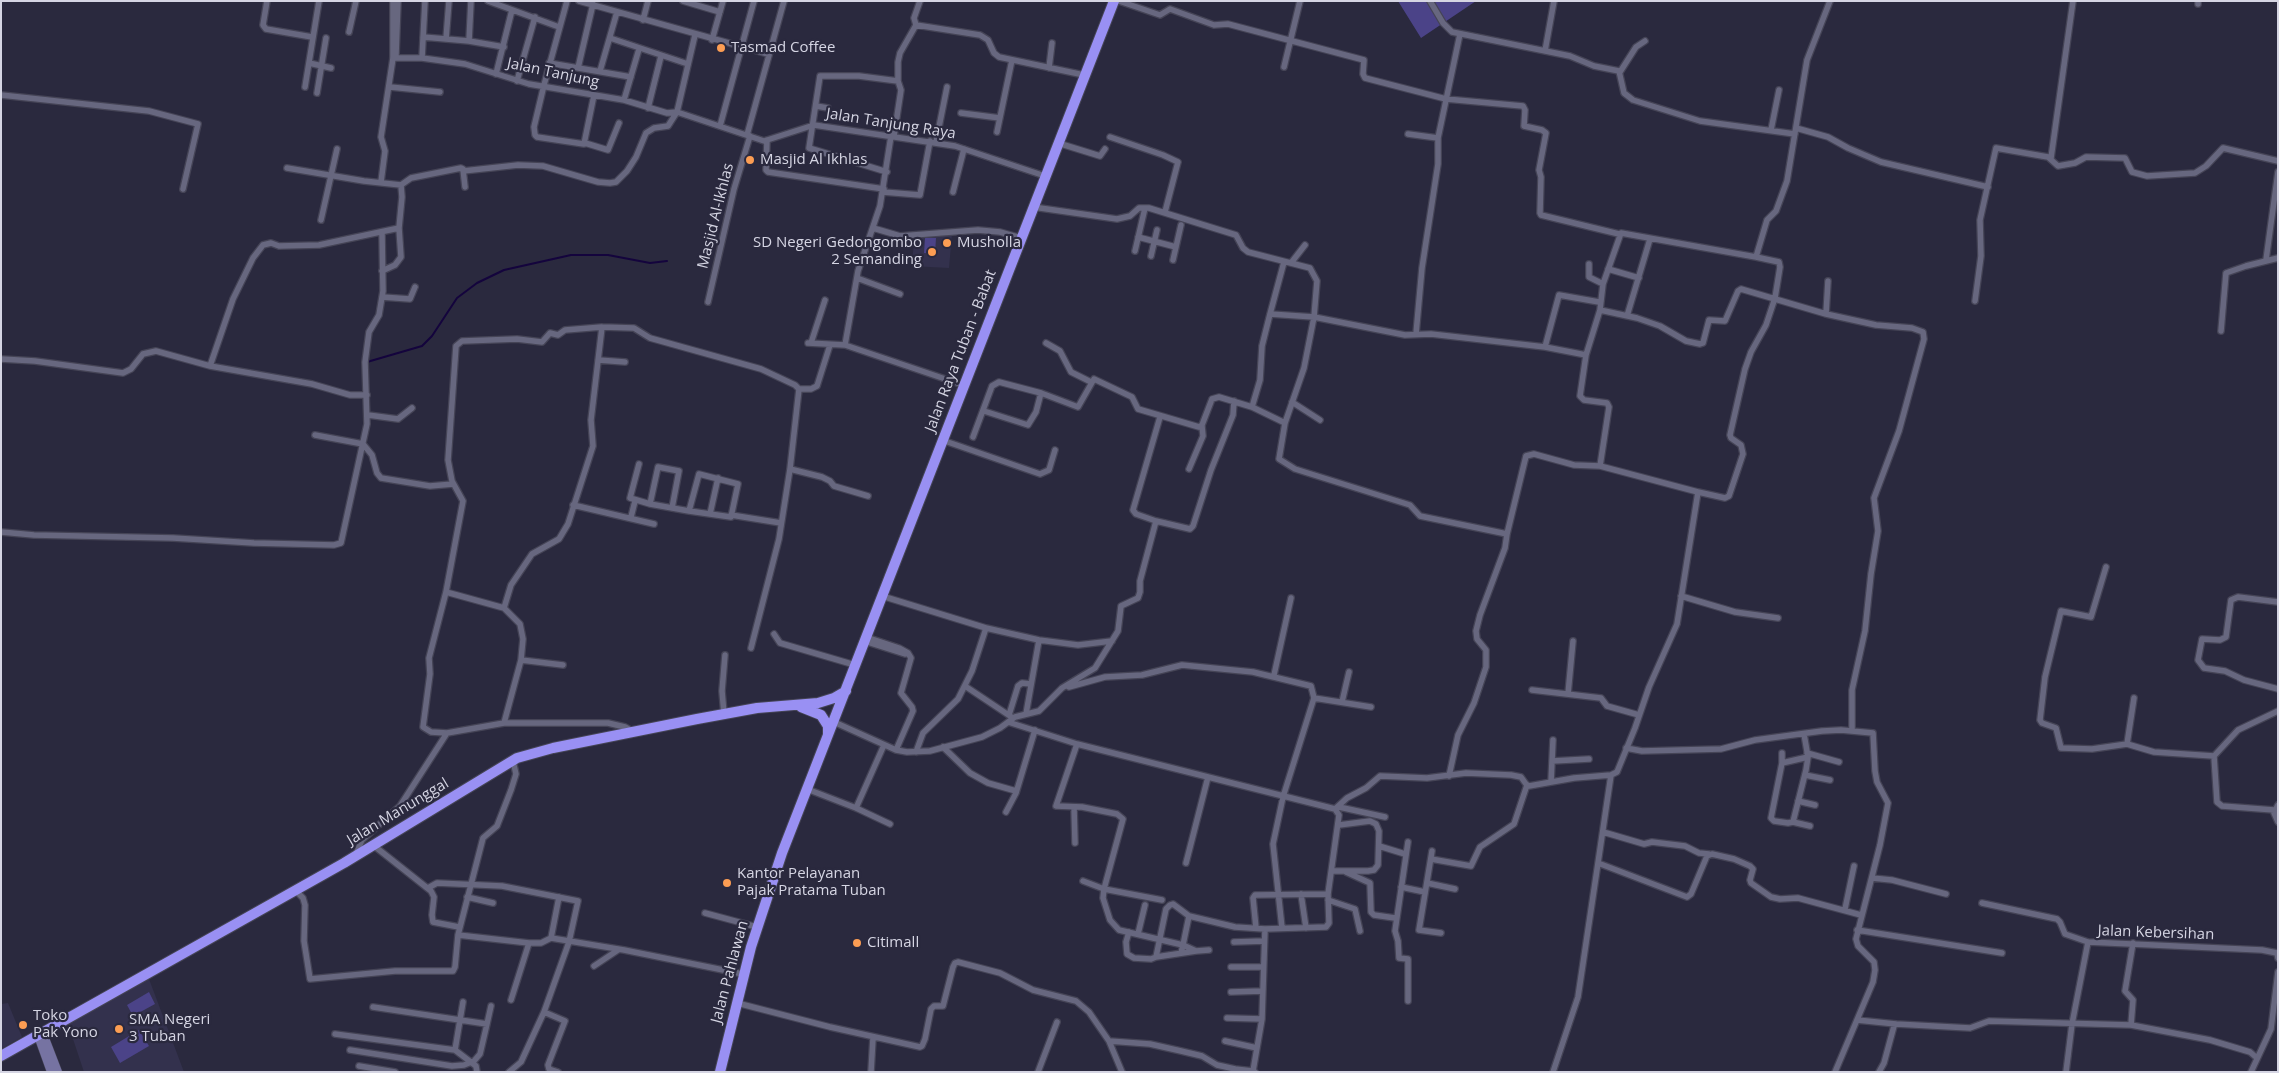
<!DOCTYPE html>
<html>
<head>
<meta charset="utf-8">
<style>
	body { margin:0 }
	#map { position:relative; width:2279px; height:1073px; overflow:hidden; background:#2a293e; font-family:"Open Sans",sans-serif }
	canvas { display:block }
	.frame { position:absolute; inset:0; border:2px solid #d5d5e3; pointer-events:none }
</style>
</head>
<body>
<div id="map">
<canvas width="2279" height="1073"></canvas>
<div class="frame"></div>
</div>
<script>
const context = document.querySelector('canvas').getContext('2d');
context.lineJoin = 'round';
function fill(path, color) { context.fillStyle = color; context.fill(path, 'evenodd'); }
const shape = rows => new Path2D(rows.map(r => 'M' + r).join(''));
function stroke(path, color, width, dash) { context.strokeStyle = color; context.lineWidth = width; context.lineCap = dash ? 'butt' : 'round'; context.setLineDash(dash || []); context.stroke(path); }
function label(font, color, halo, rows, align = 'center') {
  context.font = font + ' "Open Sans",sans-serif'; context.lineWidth = 4.5; context.setLineDash([]); context.textBaseline = 'middle'; context.strokeStyle = halo; context.fillStyle = color; for (const [text, x, y, turn = 0] of rows) {
    context.save(); context.translate(x, y); context.rotate((+turn || 0) * Math.PI / 180); context.textAlign = isNaN(turn) ? turn : align; if (halo) context.strokeText(text, 0, 0); context.fillText(text, 0, 0); context.restore();
  }
}
fill(shape([
	[952,234,949,268,911,266,915,238],
	[149,979,184,1072,84,1072,68,1024],
	[8,1003,22,1037,1,1049,1,1004]
]), '#33314d');
fill(shape([
	[1398,1,1476,1,1421,38],
	[925,238,936,238,935,254,924,253],
	[149,992,155,1004,133,1016,127,1005],
	[139,1030,149,1046,120,1063,111,1047]
]), '#4b4388');
stroke(shape([
	[367,362,422,346,432,336,457,298,477,283,504,270,571,255,608,255,650,263,667,261]
]), '#14043d', 2);
const street = shape([
	[267,1,263,25,266,29,312,37],
	[488,1,559,27],
	[567,1,544,85,534,127,535,135,537,137,584,144,594,95],
	[579,1,768,54],
	[683,1,720,12],
	[920,1,914,18,916,25,980,35,988,40,994,53,999,57,1084,75],
	[1119,1,1160,15,1170,9,1214,25,1228,24,1364,60,1363,74,1365,78,1446,99,1523,106,1525,110,1524,126,1542,130,1546,133,1539,170,1541,177,1540,213,1541,215,1619,234],
	[1430,1,1443,23,1452,32,1570,56,1594,66,1619,71,1624,93,1633,100,1700,121,1795,134],
	[2198,4,2198,1],
	[643,20,648,1],
	[349,32,356,1],
	[423,37,469,41,504,47],
	[610,38,688,64],
	[446,39,449,1],
	[712,40,723,1],
	[469,41,471,1],
	[1545,51,1554,1],
	[393,58,422,58,465,64,529,84,624,100,667,113,677,112,764,141,814,125,955,146,1045,176],
	[393,58,396,55,398,1],
	[422,58,425,1],
	[309,63,331,68],
	[549,63,631,77],
	[1284,67,1300,1],
	[578,68,593,4],
	[1049,68,1052,43],
	[600,71,617,12],
	[1620,72,1636,47,1645,41],
	[496,74,512,10],
	[517,81,535,17],
	[898,81,898,62,900,53,916,25],
	[305,87,319,1],
	[390,87,440,92],
	[317,93,326,38],
	[1,95,149,111,198,124,183,189],
	[624,100,639,49],
	[816,106,828,108],
	[648,108,661,56],
	[961,113,1000,118],
	[720,126,754,1],
	[1796,128,1828,137,1848,148,1881,162,1988,187],
	[1771,130,1779,90],
	[997,132,1012,60],
	[1408,134,1438,138],
	[747,135,784,1],
	[1110,137,1163,155,1178,162,1165,212],
	[767,140,766,170,768,172,884,189],
	[936,142,947,87],
	[585,143,608,150,619,123],
	[1058,143,1100,156,1105,149],
	[2051,158,2073,1],
	[463,171,518,165,543,166,598,182,610,183,616,182,627,171,636,157,646,133,654,128,668,126,677,112,695,35],
	[887,172,809,148,820,76,859,76,898,81,901,90,894,136],
	[381,182,385,151,381,137,393,58,393,1],
	[401,185,411,178,461,168,463,169,465,187],
	[883,192,920,195,930,141],
	[953,192,964,149],
	[321,220,337,149],
	[873,228,900,236,978,230,1000,232,1021,238],
	[1138,237,1176,247],
	[1135,251,1145,208],
	[1151,256,1157,230],
	[1173,260,1181,225],
	[2266,260,2278,172],
	[1291,263,1305,245],
	[1589,264,1589,277,1603,284],
	[1608,269,1639,278],
	[382,271,395,265,401,257,399,228],
	[857,278,900,294],
	[382,297,410,299,415,287],
	[1975,301,1981,256,1980,220,1996,148,2048,157,2058,166,2075,163,2086,157,2125,158,2132,172,2147,176,2195,173,2206,166,2223,148,2278,161],
	[708,302,734,189,750,136],
	[1600,310,1603,284,1621,233,1756,257],
	[1270,314,1284,262],
	[1826,314,1828,281],
	[1627,316,1650,239],
	[2221,331,2226,273,2246,266,2278,258],
	[1416,334,1422,268,1438,164,1438,138,1460,34],
	[808,343,845,345,963,385],
	[811,343,825,300],
	[1046,343,1060,351,1071,372,1091,382],
	[845,345,858,271,880,206,891,136],
	[1545,347,1559,295,1599,302],
	[1586,355,1580,396,1584,400,1607,403,1609,407,1600,466,1698,492,1725,498,1729,496,1743,454,1741,445,1731,438,1730,435,1745,369,1751,352,1766,325,1775,298,1780,267,1779,262,1756,257,1767,220,1776,211,1787,181,1807,60,1830,1],
	[1,359,35,361,123,373,131,369,143,354,156,351,210,366,312,384,350,395,367,395],
	[598,360,625,362],
	[210,366,233,299,253,258,263,245,271,243,279,246,319,245,399,228,402,197,401,185,364,181,287,168],
	[799,389,811,389,817,386,830,345],
	[1292,402,1320,420],
	[1252,407,1260,380,1262,346,1270,314,1314,317,1405,335,1431,334,1545,347,1586,355,1600,310,1637,318,1660,326,1686,341,1700,344,1703,343,1709,320,1725,321,1738,291,1741,289,1826,314,1876,325,1912,328,1923,332,1924,339,1899,431,1874,498,1878,531,1871,574,1865,631,1852,690,1852,731],
	[984,411,1028,425,1036,412,1041,393],
	[368,415,398,419,412,408],
	[1285,423,1279,459,1295,469,1410,505,1420,516,1507,534,1505,548,1480,615,1476,631,1477,639,1486,650,1486,667,1474,703,1458,735,1449,776],
	[315,435,363,444,372,455,377,473,381,478,430,486,453,484],
	[973,437,992,386,999,382,1041,393,1078,407,1094,379,1132,397,1138,409,1199,427,1202,425,1212,399,1219,397,1252,407,1285,423,1304,368,1314,317,1317,281,1310,268,1248,252,1243,248,1236,235,1149,208,1139,208,1130,216,1117,219,1033,207],
	[942,440,1040,474,1049,470,1055,450],
	[639,464,630,498,650,504,658,467,679,471,672,508],
	[790,469,822,477,830,481,834,486,868,496],
	[1189,469,1203,436,1202,426],
	[650,504,689,511,731,517,738,484,699,474,689,511],
	[573,505,654,524],
	[710,514,718,478],
	[731,515,781,523],
	[631,517,635,501],
	[1156,521,1190,529,1193,526,1211,470,1233,415,1234,401],
	[1,532,34,535,173,538,254,543,334,545,341,543,367,424,365,362,369,332,379,315,383,291,382,233],
	[1507,534,1526,456,1534,454,1574,465,1600,466],
	[2106,567,2091,617,2061,611,2045,677,2040,720,2042,723,2056,728,2061,748,2092,749,2127,744,2154,752,2214,756,2238,730,2278,711],
	[446,592,429,658,430,674,423,727,431,732,447,733],
	[882,596,986,628,1039,640,1078,645,1112,641],
	[1681,596,1735,612,1778,618],
	[2278,602,2238,597,2231,600,2226,637,2220,640,2202,639,2198,660,2204,668,2225,671,2244,680,2278,689],
	[504,608,446,592,463,501,452,481,448,460,456,346,462,341,517,339,542,342,550,333,558,335,565,330,602,327],
	[774,634,780,643,855,665],
	[866,637,899,648,908,653,911,658,901,693,912,707,913,711,896,750],
	[864,641,905,654],
	[521,660,563,665],
	[1274,675,1291,598],
	[965,686,1013,718],
	[1069,687,1105,677,1142,675,1182,665,1253,672,1311,686,1314,698,1283,797,1273,844,1282,928],
	[1532,690,1601,698,1607,706,1639,715],
	[1568,694,1573,641],
	[1314,698,1371,707],
	[1342,702,1349,672],
	[724,714,722,691,725,655],
	[1026,714,1039,640],
	[1009,715,1018,686,1022,683,1031,684],
	[834,722,896,750,907,752,930,751,982,737,1000,728,1015,717,1039,711,1062,688,1095,668,1118,631,1121,606,1138,598,1140,592,1140,581,1156,521,1136,514,1133,510,1160,417],
	[1008,722,1077,744,1335,809,1339,815,1328,894,1329,923,1326,927,1265,929,1235,927,1189,916,1173,904,1170,905,1166,909,1156,957,1151,959,1134,958,1127,954,1126,942,1129,932],
	[504,723,521,660,523,639,520,624,504,608,511,585,532,554,559,539,568,524,593,446,591,420,602,327,634,328,650,338,761,369,795,385,799,389,790,469,779,539,751,648],
	[1804,734,1808,757,1806,770,1793,822,1788,823,1774,821,1771,818,1782,763,1808,757],
	[1077,744,1056,806,1082,807,1117,814,1123,819,1104,889,1103,898,1110,920,1119,930,1183,945,1181,953],
	[2127,744,2134,698],
	[943,747,970,773,988,783,1016,791],
	[1626,748,1642,751,1721,749,1755,740,1822,731,1841,730,1873,733,1875,771,1877,782,1888,803,1880,845,1856,939,1858,946,1874,962,1875,970,1873,982,1835,1072],
	[916,752,923,733,958,699,972,671,986,628],
	[1807,753,1839,762],
	[2214,756,2217,802,2222,806,2274,810],
	[1552,761,1553,740],
	[1782,763,1782,753],
	[1611,775,1598,863,1687,897,1691,894,1707,856,1712,854,1734,859,1750,866,1753,869,1750,880,1751,883,1771,897,1780,899,1798,898,1861,915],
	[1805,775,1830,780],
	[1551,782,1552,761,1589,759],
	[807,789,856,808,890,824],
	[1798,801,1815,805],
	[2278,805,2274,813,2278,822],
	[1074,807,1075,843],
	[1339,807,1385,817],
	[856,808,884,745],
	[1335,809,1347,798,1366,788,1380,776,1427,778,1466,773,1511,775,1521,777,1526,784,1529,786,1574,778,1611,775,1617,772,1635,728,1649,687,1677,624,1698,492],
	[1006,812,1016,793,1035,730],
	[1793,822,1810,826],
	[1603,832,1644,844,1652,842,1685,846,1699,853,1709,854],
	[1408,842,1395,931,1398,941,1399,958,1408,959,1408,1001],
	[373,845,431,891,434,897,432,915,433,922,459,927],
	[1379,846,1405,854],
	[1432,851,1419,930,1441,933],
	[356,854,362,840,400,806,447,733,504,723,608,723,625,727,632,731],
	[1431,859,1471,866,1480,847,1514,824,1527,785],
	[1186,863,1208,777],
	[1332,871,1368,871,1374,870,1378,865,1379,831,1376,824,1370,821,1339,825],
	[1346,872,1370,883,1371,912,1374,915,1395,918],
	[1872,878,1892,880,1946,894],
	[1083,881,1104,889,1162,900],
	[1427,883,1455,889],
	[1401,887,1425,892],
	[428,888,437,883,502,886,578,901,569,942,544,1012],
	[295,890,303,898,305,905,304,941,310,979,395,971,453,971,455,967,458,935,529,943,541,943,551,938,624,950,743,974],
	[1301,894,1306,928],
	[467,897,493,903],
	[1328,900,1355,909,1360,931],
	[1982,903,2057,919,2060,922,2065,934,2088,942,2262,950,2277,953,2278,958],
	[1845,909,1854,866],
	[705,913,757,927],
	[1189,916,1183,945,1196,951,1209,950],
	[1256,928,1253,898,1255,895,1328,894],
	[1857,930,2002,953],
	[1138,934,1145,905],
	[458,935,483,838,497,826,511,790,516,774,513,761],
	[551,938,559,897],
	[1234,942,1264,941],
	[1156,957,1196,951],
	[594,966,618,950],
	[1231,967,1263,967],
	[1231,992,1262,991],
	[511,1000,529,943],
	[737,1003,830,1027,920,1047,922,1046,925,1039,931,1009,934,1006,943,1006,953,967,955,963,958,962,1000,973,1033,990,1076,1001,1089,1012,1109,1041,1150,1044,1181,1051,1202,1056,1217,1065,1235,1069],
	[373,1007,487,1024,491,1006],
	[1227,1018,1262,1019],
	[1857,1020,1896,1024],
	[2131,1025,2133,1000,2125,991,2133,943],
	[335,1034,455,1050,463,1002],
	[1109,1041,1122,1072],
	[1225,1041,1257,1048],
	[350,1050,452,1066,464,1065,474,1061,480,1054,487,1024],
	[455,1050,476,1066,477,1072],
	[359,1066,395,1072],
	[509,1072,521,1062,544,1012,565,1021,548,1065,549,1069,558,1072],
	[871,1072,873,1038],
	[1038,1072,1057,1022],
	[1235,1072,1235,1069,1253,1071],
	[1255,1072,1253,1071,1262,1019,1265,929],
	[1553,1072,1578,997,1598,863],
	[1879,1072,1884,1063,1894,1026,1896,1024,1970,1028,1989,1021,2131,1025,2210,1040,2250,1052,2257,1058],
	[2066,1072,2072,1024,2088,942],
	[2251,1072,2271,1029,2278,972]
]);
const secondary = shape([
	[43,1033,58,1072],
	[38,1036,51,1072]
]);
const highway = shape([
	[801,707,821,715,828,726,828,734],
	[1,1056,344,863,517,758,553,748,697,719,757,708,818,703,834,698,846,691],
	[720,1072,751,947,782,853,1114,1]
]);
stroke(street, '#454456', 8);
stroke(secondary, '#454456', 9);
stroke(highway, '#454456', 12);
stroke(street, '#67677f', 5.5);
stroke(secondary, '#7673a2', 8);
stroke(highway, '#9990f3', 10);
for (const [x, y, r, color] of [
	[721,48,5,"#fc9d53"],
	[750,160,5,"#fc9d53"],
	[947,243,5,"#fc9d53"],
	[932,252,5,"#fc9d53"],
	[727,883,5,"#fc9d53"],
	[857,943,5,"#fc9d53"],
	[23,1025,5,"#fc9d53"],
	[119,1029,5,"#fc9d53"]
]) { const dot = new Path2D(); dot.arc(x, y, r, 0, 2 * Math.PI); context.fillStyle = color; context.fill(dot); stroke(dot, '#2a293e', 2); }
label('15px', '#d5d5e3', '#2a293e', [
	["Tasmad Coffee",731,48],
	["Masjid Al Ikhlas",760,160],
	["SD Negeri Gedongombo",922,243,"right"],
	["2 Semanding",922,260,"right"],
	["Musholla",957,243],
	["Kantor Pelayanan",737,874],
	["Pajak Pratama Tuban",737,891],
	["Citimall",867,943],
	["Toko",33,1016],
	["Pak Yono",33,1033],
	["SMA Negeri",129,1020],
	["3 Tuban",129,1037]
], 'left');
label('15px', '#d5d5e3', '#2a293e', [
	["Jalan Tanjung",553,73,12],
	["Jalan Tanjung Raya",891,124,9],
	["Masjid Al-Ikhlas",716,216,-76],
	["Jalan Raya Tuban - Babat",961,351,-69],
	["Jalan Manunggal",398,812,-31],
	["Jalan Kebersihan",2156,933,2],
	["Jalan Pahlawan",730,972,-75]
]);
</script>
</body>
</html>
